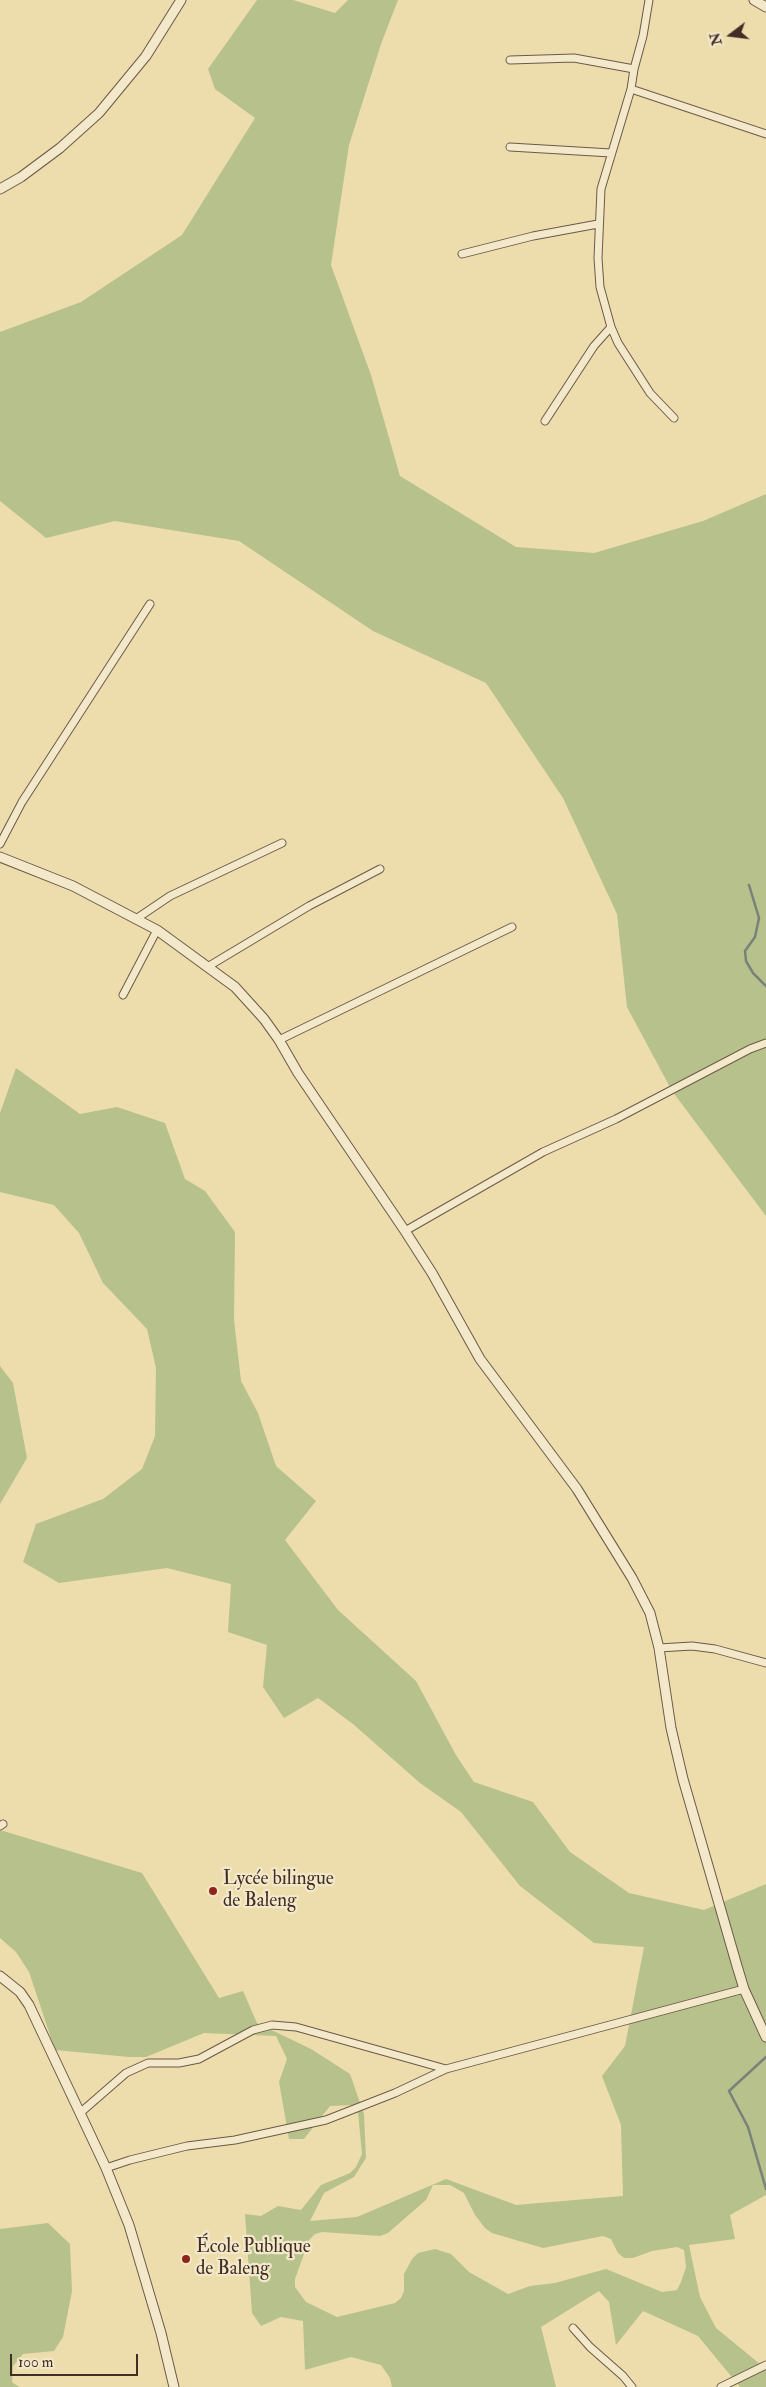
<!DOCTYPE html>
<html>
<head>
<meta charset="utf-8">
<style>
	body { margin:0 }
	#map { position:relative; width:766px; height:2387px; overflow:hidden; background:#edddad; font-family:"IM FELL Double Pica",serif }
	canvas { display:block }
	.north { position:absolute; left:706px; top:10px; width:50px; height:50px; -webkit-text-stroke:4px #f3e9ca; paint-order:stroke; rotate:255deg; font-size:14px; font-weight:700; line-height:20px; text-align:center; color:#402d26 }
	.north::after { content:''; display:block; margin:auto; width:18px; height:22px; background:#402d26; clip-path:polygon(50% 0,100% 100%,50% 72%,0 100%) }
	.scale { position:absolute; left:10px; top:2354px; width:128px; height:22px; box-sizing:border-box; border:2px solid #402d26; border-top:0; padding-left:6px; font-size:15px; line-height:18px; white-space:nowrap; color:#402d26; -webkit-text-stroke:4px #f3e9ca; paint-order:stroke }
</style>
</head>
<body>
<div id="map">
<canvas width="766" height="2387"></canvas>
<div class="north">N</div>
<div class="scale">100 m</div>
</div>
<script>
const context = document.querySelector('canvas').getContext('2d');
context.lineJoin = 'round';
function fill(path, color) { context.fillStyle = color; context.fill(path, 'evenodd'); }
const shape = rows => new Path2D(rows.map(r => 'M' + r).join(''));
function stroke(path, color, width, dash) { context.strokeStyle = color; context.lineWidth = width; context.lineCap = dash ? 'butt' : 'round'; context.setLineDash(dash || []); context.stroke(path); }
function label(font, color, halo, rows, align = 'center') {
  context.font = font + ' "IM FELL Double Pica",serif'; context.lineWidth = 4.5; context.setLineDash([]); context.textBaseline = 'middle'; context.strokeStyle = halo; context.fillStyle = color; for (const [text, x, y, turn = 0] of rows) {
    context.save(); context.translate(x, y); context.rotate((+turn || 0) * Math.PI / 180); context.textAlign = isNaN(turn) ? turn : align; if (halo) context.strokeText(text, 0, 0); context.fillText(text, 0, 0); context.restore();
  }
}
fill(shape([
	[257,0,293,0,335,13,348,0,398,0,381,44,349,145,331,265,371,375,400,476,516,547,594,553,703,521,766,494,766,1216,672,1091,627,1007,617,914,563,798,486,683,373,631,239,541,115,521,46,538,0,501,0,332,81,302,182,235,255,118,215,89,208,69],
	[16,1068,80,1114,117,1107,165,1123,185,1179,205,1191,235,1232,234,1320,241,1381,258,1413,276,1466,316,1501,285,1540,338,1610,416,1681,456,1755,474,1782,533,1802,570,1852,629,1893,704,1910,766,1884,766,2195,730,2215,735,2239,689,2245,700,2297,716,2328,766,2369,766,2387,740,2387,698,2336,643,2311,616,2345,609,2302,599,2291,541,2327,556,2387,392,2387,390,2378,381,2365,351,2357,305,2370,303,2321,281,2317,261,2326,252,2313,245,2214,261,2216,278,2206,301,2210,321,2185,350,2173,356,2167,362,2154,358,2112,354,2105,330,2106,304,2139,289,2139,279,2082,287,2059,276,2036,204,2033,146,2057,129,2057,55,2050,29,1972,16,1952,0,1938,0,1830,142,1873,219,1998,243,1991,257,2023,311,2049,350,2074,364,2114,366,2158,354,2177,324,2193,310,2221,357,2217,446,2179,516,2205,623,2196,621,2125,602,2076,625,2046,644,1947,594,1943,520,1886,461,1812,420,1783,353,1724,318,1698,284,1718,263,1687,267,1645,228,1632,231,1584,167,1568,59,1583,23,1562,36,1524,103,1499,142,1469,155,1436,156,1368,147,1329,103,1283,79,1233,54,1205,0,1192,0,1113],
	[433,2185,450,2185,464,2193,475,2215,485,2228,492,2233,543,2248,603,2236,611,2239,618,2253,624,2258,633,2258,652,2251,677,2247,684,2250,686,2267,681,2282,677,2290,662,2292,606,2269,555,2283,530,2286,508,2294,469,2272,451,2254,435,2249,418,2253,412,2259,404,2274,404,2291,401,2298,395,2303,337,2317,306,2302,295,2287,295,2279,309,2240,315,2234,322,2232,380,2236,388,2233,426,2200],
	[0,1366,13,1383,27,1458,0,1504],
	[48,2223,70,2244,72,2291,63,2337,54,2351,23,2354,13,2366,12,2382,19,2387,0,2387,0,2229]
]), '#b7c18b');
stroke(shape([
	[749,885,759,918,755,937,745,951,746,961,753,973,766,986],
	[766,2057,729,2091,748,2127,766,2189]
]), '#78827b', 2.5);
const minor = shape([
	[649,0,643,36,634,69,631,89,601,189,598,258,600,287,611,327,618,343,650,393,674,418],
	[510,60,574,58,634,69],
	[631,89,766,134],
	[510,147,611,153],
	[462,254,533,236,598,224],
	[545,421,594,346,611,327],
	[0,844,22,802,150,604],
	[136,919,170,896,282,843],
	[209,966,309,906,380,869],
	[123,995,157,930],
	[279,1040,512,927],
	[405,1231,543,1152,616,1119,750,1049,766,1043],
	[659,1648,692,1646,715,1649,766,1663],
	[0,1826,3,1824],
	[80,2113,126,2073,148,2063,179,2063,199,2059,253,2030,272,2025,296,2027,446,2069,744,1989],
	[106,2168,130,2160,187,2146,235,2140,326,2120,395,2093,446,2069],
	[573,2328,590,2347,623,2376,632,2387],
	[721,2387,766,2365]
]);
const tertiary = shape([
	[754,0,766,7],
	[0,189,21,177,60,148,99,113,146,56,181,0],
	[0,857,73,886,157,930,235,987,264,1019,279,1040,298,1073,405,1231,432,1273,480,1359,577,1489,632,1578,650,1613,659,1648,671,1728,683,1779,737,1966,744,1989,766,2037],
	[0,1976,20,1992,29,2005,106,2168,129,2225,161,2333,174,2387]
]);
stroke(minor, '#6b5948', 9);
stroke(tertiary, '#6b5948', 11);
stroke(minor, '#f3e9ca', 7);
stroke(tertiary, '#f3e9ca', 9);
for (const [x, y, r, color] of [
	[213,1891,5,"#8f2418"],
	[186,2259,5,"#8f2418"]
]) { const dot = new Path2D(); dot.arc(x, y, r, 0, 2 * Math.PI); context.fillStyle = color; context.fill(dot); stroke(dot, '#f3e9ca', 2); }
label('19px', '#402d26', '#f3e9ca', [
	["Lycée bilingue",223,1880],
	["de Baleng",223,1902],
	["École Publique",196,2248],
	["de Baleng",196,2270]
], 'left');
</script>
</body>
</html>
